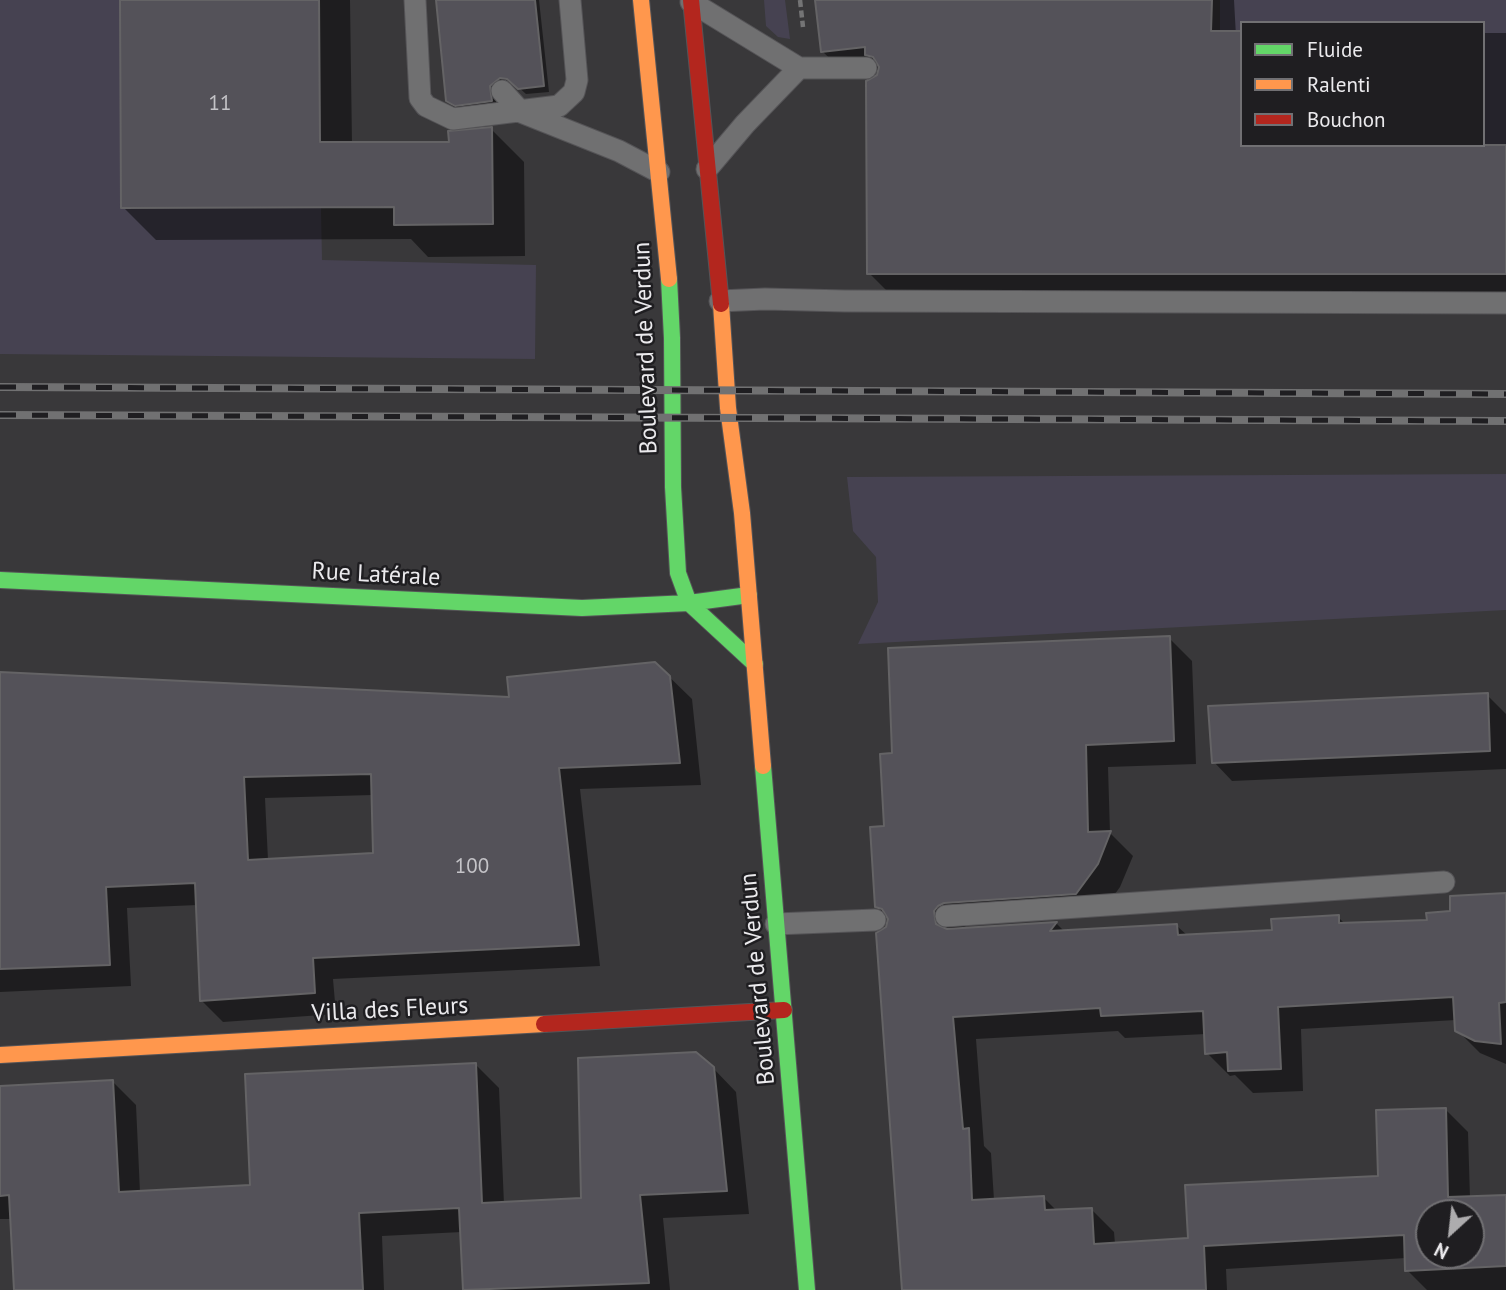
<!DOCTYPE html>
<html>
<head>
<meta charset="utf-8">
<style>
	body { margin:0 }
	#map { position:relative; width:1506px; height:1290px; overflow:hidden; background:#39383a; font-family:"PT Sans",sans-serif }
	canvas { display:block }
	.legend { position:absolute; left:1240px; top:21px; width:245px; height:126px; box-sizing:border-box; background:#1f1e21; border:2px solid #717073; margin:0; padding:9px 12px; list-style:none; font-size:21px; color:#ebeaed }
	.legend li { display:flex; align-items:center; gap:14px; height:35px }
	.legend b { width:35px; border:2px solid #717073 }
	.north { position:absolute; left:1415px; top:1199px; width:70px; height:70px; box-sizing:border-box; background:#1f1e21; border:2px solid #717073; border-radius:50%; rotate:207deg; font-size:19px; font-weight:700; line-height:28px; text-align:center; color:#ebeaed }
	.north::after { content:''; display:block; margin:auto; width:24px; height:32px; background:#adacae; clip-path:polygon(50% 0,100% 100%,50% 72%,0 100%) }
</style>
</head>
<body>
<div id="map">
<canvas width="1506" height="1290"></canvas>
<ul class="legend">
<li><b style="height:9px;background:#63d668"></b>Fluide</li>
<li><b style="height:9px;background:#ff974d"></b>Ralenti</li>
<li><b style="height:9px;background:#b3261e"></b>Bouchon</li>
</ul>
<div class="north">N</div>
</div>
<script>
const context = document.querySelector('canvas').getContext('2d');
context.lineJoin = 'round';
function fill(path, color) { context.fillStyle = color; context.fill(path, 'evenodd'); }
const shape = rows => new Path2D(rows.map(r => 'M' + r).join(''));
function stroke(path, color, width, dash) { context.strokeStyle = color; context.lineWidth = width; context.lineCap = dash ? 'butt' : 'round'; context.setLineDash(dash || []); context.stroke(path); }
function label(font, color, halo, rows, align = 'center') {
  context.font = font + ' "PT Sans",sans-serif'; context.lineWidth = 5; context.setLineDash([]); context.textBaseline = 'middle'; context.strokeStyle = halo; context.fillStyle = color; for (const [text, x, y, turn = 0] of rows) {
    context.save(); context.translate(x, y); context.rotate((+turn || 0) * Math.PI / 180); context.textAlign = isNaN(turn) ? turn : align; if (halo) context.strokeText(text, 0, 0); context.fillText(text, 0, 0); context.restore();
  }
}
fill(shape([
	[0,0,120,0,122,208,321,208,322,260,536,265,535,359,0,354],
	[764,0,785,0,790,39,778,37,766,26],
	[1220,0,1506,0,1506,274,1303,274,1304,145,1483,145,1483,23,1242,23,1242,41,1220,41],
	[1506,474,1506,610,858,644,878,602,876,557,853,531,847,477]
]), '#464251');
fill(shape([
	[122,0,350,0,352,144,451,144,491,129,524,162,525,256,428,257,411,239,156,240,123,207],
	[438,0,539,0,549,92,526,94,515,84,507,83,495,93,497,107,463,111,454,107,447,100],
	[816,0,1234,0,1242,145,1483,145,1483,33,1506,33,1506,297,892,296,869,273,880,70,846,74,822,51],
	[1169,638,1192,661,1196,764,1108,767,1110,833,1133,856,1120,887,1099,916,968,925,958,930,1056,923,1065,932,1177,926,1188,936,1274,931,1338,917,1346,925,1429,921,1506,895,1506,1064,1480,1053,1457,1030,1456,1020,1301,1029,1303,1091,1253,1093,1235,1075,1230,1076,1207,1053,1206,1034,1125,1038,1118,1031,976,1039,984,1146,991,1153,994,1200,1044,1198,1057,1211,1091,1209,1114,1232,1115,1244,1190,1240,1379,1177,1445,1109,1468,1132,1470,1198,1506,1197,1506,1290,1427,1290,1407,1270,1406,1258,1226,1269,1227,1290,907,1290,888,928,890,919,876,906,894,755],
	[1429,1213,1471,1213,1471,1255,1429,1255],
	[655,663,692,699,701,785,580,789,600,966,333,979,336,1014,223,1022,201,1000,198,905,127,908,131,986,0,992,0,674,511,699],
	[373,795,375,854,268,860,265,798],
	[1487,695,1506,714,1506,769,1232,781,1214,762],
	[476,1065,499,1088,504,1204,583,1200,713,1068,736,1092,749,1214,663,1218,670,1290,465,1290,462,1232,382,1236,384,1290,16,1290,12,1219,0,1219,0,1088,113,1082,136,1105,140,1192,252,1187]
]), '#0007');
const building = shape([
	[120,0,319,0,320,142,449,142,448,131,492,127,493,224,394,225,394,207,121,208,120,0],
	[436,0,535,0,544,86,518,89,507,79,500,78,490,86,492,101,455,106,446,101,436,0],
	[815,0,1212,0,1211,31,1242,31,1242,145,1506,145,1506,274,867,274,866,81,877,75,879,67,873,57,865,55,865,47,821,52,815,0],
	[1170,636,1174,741,1086,745,1088,832,1111,831,1098,864,1076,894,944,903,938,906,934,911,936,924,947,929,1057,922,1050,931,1177,924,1178,935,1272,930,1271,919,1339,915,1339,923,1427,920,1426,913,1450,911,1450,896,1506,893,1506,1002,1499,1003,1501,1044,1475,1041,1455,1031,1453,997,1278,1007,1281,1069,1228,1071,1227,1052,1205,1054,1203,1011,1101,1016,1100,1008,953,1017,963,1129,969,1128,972,1200,1044,1196,1045,1210,1092,1208,1094,1244,1188,1238,1185,1185,1378,1176,1376,1110,1446,1108,1448,1197,1506,1195,1506,1266,1405,1271,1404,1235,1204,1246,1206,1290,902,1290,876,933,886,927,888,919,882,909,875,907,870,827,884,826,880,754,892,753,888,648,1170,636],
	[1429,1213,1471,1213,1471,1255,1429,1255,1429,1213],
	[655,662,670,676,680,763,559,768,579,945,313,958,315,993,200,1001,195,883,106,887,110,965,0,969,0,672,509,697,507,677,655,662],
	[371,774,373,853,248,860,244,777,371,774],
	[1488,693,1490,751,1212,763,1208,706,1488,693],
	[696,1052,714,1067,727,1191,640,1195,649,1283,463,1290,459,1208,359,1213,363,1290,14,1290,9,1195,0,1196,0,1086,113,1080,119,1192,250,1185,245,1074,476,1063,482,1203,581,1198,578,1058,696,1052]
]);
fill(building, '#545259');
stroke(building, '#646365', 2);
const lane = shape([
	[415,0,420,98,426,106,453,119,559,106,574,92,577,80,570,0],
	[691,2,799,68,745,124,707,169],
	[799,68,866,68],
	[502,91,521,112,619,151,659,172],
	[720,301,765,299,845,301,1506,303],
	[946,916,1444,882],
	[776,924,875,920]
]);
const fast = shape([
	[669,279,672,338,673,487,678,573,689,603,755,664],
	[0,580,582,608,689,603,749,595],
	[763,766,807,1290]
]);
const slow = shape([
	[641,0,669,279],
	[721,304,728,408,742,513,763,766],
	[0,1055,544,1024]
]);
const jam = shape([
	[691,0,721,304],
	[544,1024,784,1010]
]);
stroke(lane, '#555457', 23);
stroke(fast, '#555457', 18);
stroke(slow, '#555457', 18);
stroke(jam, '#555457', 18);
stroke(shape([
	[800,0,803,27]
]), '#747475', 4.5, [7, 3.5]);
stroke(lane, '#707071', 21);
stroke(fast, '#63d668', 16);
stroke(slow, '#ff974d', 16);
stroke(jam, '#b3261e', 16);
const rail = shape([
	[0,387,1506,394],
	[0,415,1506,421]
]);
stroke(rail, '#717172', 8);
stroke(rail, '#1f1e21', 5, [16]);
label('21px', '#c5c4c8', null, [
	["11",220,104],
	["100",472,867]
]);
label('24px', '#ebeaed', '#1f1e21', [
	["Boulevard de Verdun",646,348,-92],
	["Rue Latérale",376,575,3],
	["Boulevard de Verdun",758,979,-95],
	["Villa des Fleurs",390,1010,-3]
]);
</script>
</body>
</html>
